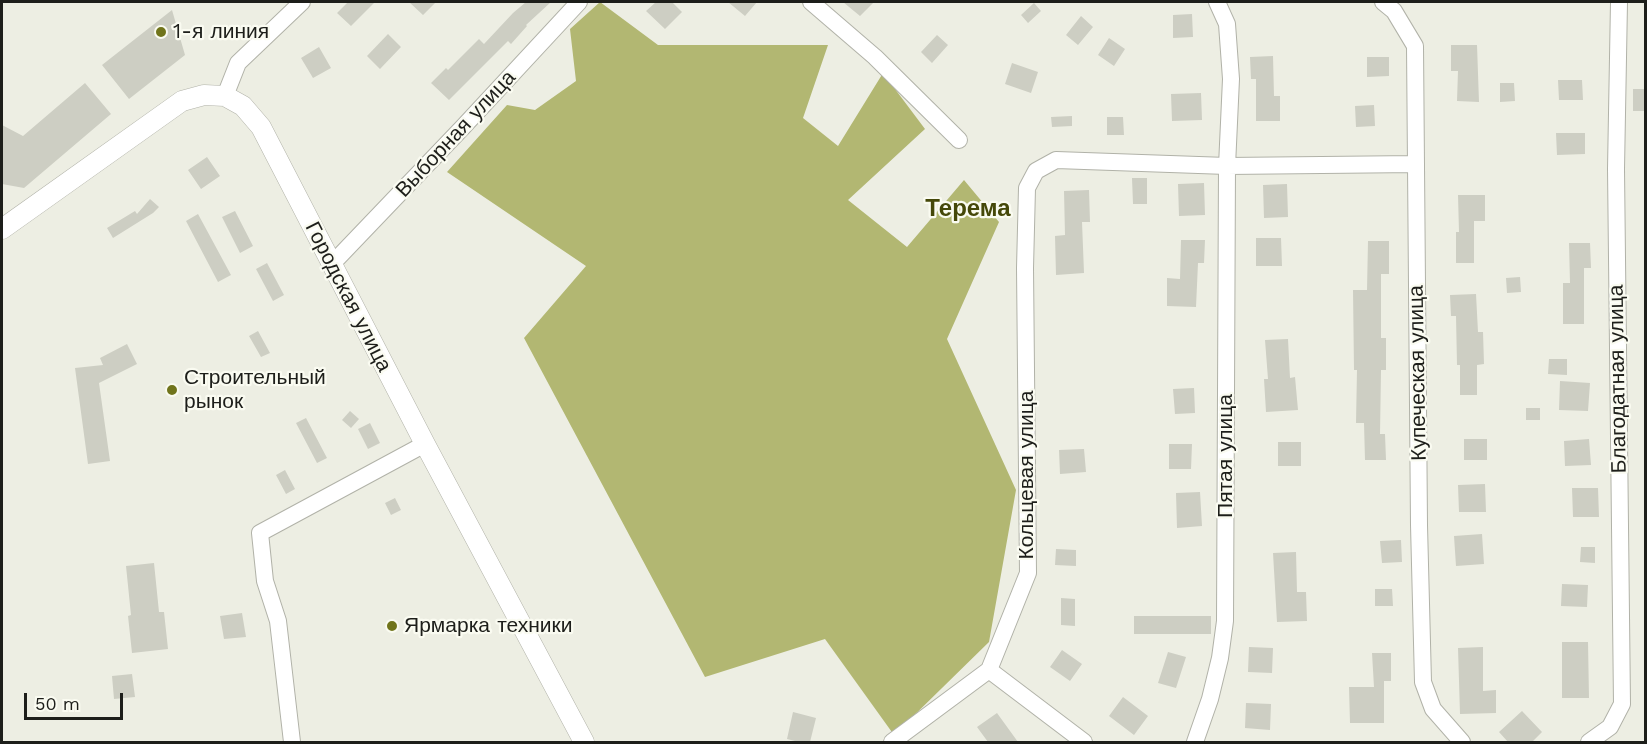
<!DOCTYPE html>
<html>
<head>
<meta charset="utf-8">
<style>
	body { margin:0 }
	#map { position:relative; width:1647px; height:744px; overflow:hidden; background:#edeee3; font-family:"Work Sans",sans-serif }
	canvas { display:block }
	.frame { position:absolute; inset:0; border:3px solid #1d1e1a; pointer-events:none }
	.scale { position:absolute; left:24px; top:693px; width:99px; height:27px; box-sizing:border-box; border:3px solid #1d1e1a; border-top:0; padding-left:8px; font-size:18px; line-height:21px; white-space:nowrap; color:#1d1e1a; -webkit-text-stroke:4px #fafbf1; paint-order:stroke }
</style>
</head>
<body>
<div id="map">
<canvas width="1647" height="744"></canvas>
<div class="frame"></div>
<div class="scale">50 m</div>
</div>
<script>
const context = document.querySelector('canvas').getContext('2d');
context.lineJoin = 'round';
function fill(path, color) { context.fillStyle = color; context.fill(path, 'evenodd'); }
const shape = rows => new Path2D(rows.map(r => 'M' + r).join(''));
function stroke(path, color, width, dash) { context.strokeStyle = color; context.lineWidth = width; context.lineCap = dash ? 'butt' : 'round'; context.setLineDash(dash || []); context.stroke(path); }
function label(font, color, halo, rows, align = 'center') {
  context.font = font + ' "Work Sans",sans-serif'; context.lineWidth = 4.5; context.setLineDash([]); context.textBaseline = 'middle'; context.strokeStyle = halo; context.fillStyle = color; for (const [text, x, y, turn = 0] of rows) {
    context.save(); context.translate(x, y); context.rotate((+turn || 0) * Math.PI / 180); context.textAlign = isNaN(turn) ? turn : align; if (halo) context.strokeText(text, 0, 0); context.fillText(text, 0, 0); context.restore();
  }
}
fill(shape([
	[600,2,658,45,828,45,803,118,838,146,883,73,925,129,848,200,907,247,964,180,999,222,947,339,1016,490,989,642,894,735,825,639,705,677,524,338,586,266,447,172,507,105,535,110,576,81,570,29]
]), '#b2b772');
fill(shape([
	[348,2,375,2,351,26,337,13],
	[409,2,436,2,423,15],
	[526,2,551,2,526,25,527,26,511,44,508,41,449,100,431,83,446,68,448,70,479,39,484,44,513,13],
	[656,2,672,2,682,12,665,29,646,11],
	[728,2,757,2,745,16],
	[843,2,874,2,860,16],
	[1034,3,1041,11,1028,23,1021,15],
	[172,10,185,55,129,99,102,65],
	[1192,14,1193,37,1173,38,1173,15],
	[1081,16,1093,27,1078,45,1066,35],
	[388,34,401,47,380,69,367,56],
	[937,35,948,45,932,63,921,52],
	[1109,38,1125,49,1114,66,1098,55],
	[1451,45,1477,45,1479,102,1457,101,1458,71,1451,71],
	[319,47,331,68,313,78,301,58],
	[1273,56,1274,96,1280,96,1280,121,1256,121,1256,79,1251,79,1250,57],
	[1367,57,1389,57,1389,76,1367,77],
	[1012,63,1038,72,1031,93,1005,84],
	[1558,80,1582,80,1583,100,1559,100],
	[85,83,111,114,24,188,2,184,2,125,23,136],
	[1500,83,1514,83,1515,101,1500,102],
	[1633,89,1646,89,1646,111,1633,111],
	[1201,93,1202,120,1172,121,1171,94],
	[1374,105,1375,126,1356,127,1355,106],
	[1072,116,1072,126,1052,127,1051,117],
	[1107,117,1123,117,1124,135,1107,135],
	[1556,133,1585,133,1585,154,1557,155],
	[207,157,220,176,201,189,188,170],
	[1132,178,1147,178,1147,204,1133,204],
	[1204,183,1205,215,1179,216,1178,184],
	[1287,184,1288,217,1264,218,1263,185],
	[1089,190,1090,222,1082,222,1084,273,1056,275,1055,236,1065,235,1064,191],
	[1458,195,1485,195,1485,221,1474,221,1474,263,1456,263,1456,232,1459,232],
	[150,199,159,207,153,213,113,238,107,228,135,211,137,214],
	[235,211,253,246,240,253,222,217],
	[198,214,231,275,218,282,186,221],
	[1256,238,1281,238,1282,266,1256,266],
	[1181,240,1205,240,1204,263,1198,263,1196,307,1167,306,1167,278,1180,279],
	[1368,241,1389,241,1389,274,1381,274,1381,338,1386,338,1386,370,1381,370,1380,434,1385,434,1386,460,1365,460,1364,423,1356,423,1357,370,1354,370,1353,290,1367,290],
	[1569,243,1590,243,1591,268,1584,268,1584,324,1563,324,1563,283,1570,283],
	[267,263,284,295,273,301,256,269],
	[1520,277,1521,292,1507,293,1506,278],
	[1476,294,1478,332,1483,332,1484,364,1477,365,1477,395,1460,395,1460,365,1457,365,1456,316,1451,316,1450,295],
	[258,331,270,353,261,357,249,336],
	[1288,339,1290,378,1295,377,1298,410,1266,412,1264,379,1268,379,1265,340],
	[127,344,137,364,99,383,110,461,88,464,75,368,103,365,100,358],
	[1549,359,1567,359,1567,375,1548,374],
	[1560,381,1590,383,1588,411,1559,410],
	[1194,388,1195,413,1175,414,1173,389],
	[1526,408,1540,408,1540,420,1526,420],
	[350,411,359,419,351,428,342,420],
	[306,418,327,458,317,463,296,423],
	[370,423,380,443,368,449,358,429],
	[1464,439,1487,439,1487,460,1464,460],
	[1589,439,1591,465,1565,466,1564,441],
	[1278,442,1301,442,1301,466,1278,466],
	[1169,444,1192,444,1191,469,1169,469],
	[1084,449,1086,472,1060,474,1059,450],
	[285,470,295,489,286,494,276,475],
	[1485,484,1486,512,1459,512,1458,485],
	[1572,488,1598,488,1599,517,1573,517],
	[1200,492,1202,526,1177,528,1176,493],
	[395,498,401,510,391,515,385,503],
	[1482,534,1484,564,1456,566,1454,536],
	[1401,540,1402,562,1382,563,1380,541],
	[1581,547,1595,547,1595,563,1580,562],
	[1056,549,1076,550,1076,566,1055,565],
	[1296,552,1297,592,1306,592,1307,621,1277,622,1273,553],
	[154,563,159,612,164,612,168,649,132,653,128,616,131,615,126,566],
	[1562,584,1588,585,1587,607,1561,606],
	[1375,589,1392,589,1393,606,1375,606],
	[1061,598,1075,599,1075,626,1061,625],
	[242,613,246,637,224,639,220,616],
	[1134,616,1211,616,1211,634,1134,634],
	[1562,642,1588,642,1589,698,1562,698],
	[1249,647,1273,648,1272,673,1248,672],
	[1483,647,1483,691,1496,690,1496,713,1460,714,1458,648],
	[1062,650,1082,664,1070,681,1050,667],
	[1168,652,1186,657,1176,688,1158,683],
	[1372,653,1391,653,1391,681,1384,681,1384,723,1350,723,1349,687,1374,687],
	[132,674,135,697,114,699,112,676],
	[1123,697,1148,716,1134,735,1109,716],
	[1246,703,1271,704,1270,730,1245,728],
	[1522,711,1542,732,1532,742,1508,742,1499,732],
	[793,712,816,718,810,742,799,742,787,739],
	[997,713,1018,742,988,742,977,727]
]), '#cdcec3');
const minor = shape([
	[811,2,875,57,959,140],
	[1383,2,1394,11,1415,46,1419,525,1423,682,1433,709,1462,742],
	[225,96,238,63,302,2],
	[331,265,463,127,579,2],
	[989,670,1084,742],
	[292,742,278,621,265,581,260,533,425,444],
	[892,742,989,670,1028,573,1025,268,1027,188,1036,171,1056,160,1227,166,1416,164],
	[1195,742,1210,699,1220,658,1225,621,1227,166,1231,79,1227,24,1217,2],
	[1589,742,1610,727,1622,704,1616,169,1619,2]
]);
const tertiary = shape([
	[2,229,182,101,204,95,225,96,243,106,261,127,425,444,584,742]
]);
stroke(minor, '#b1b2a8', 18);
stroke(tertiary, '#b1b2a8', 21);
stroke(minor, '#fff', 16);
stroke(tertiary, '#fff', 20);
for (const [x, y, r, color] of [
	[161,32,6,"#70741b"],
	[172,390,6,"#70741b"],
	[392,626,6,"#70741b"]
]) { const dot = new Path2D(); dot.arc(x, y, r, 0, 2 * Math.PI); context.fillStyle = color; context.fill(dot); stroke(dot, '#fafbf1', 2); }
label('21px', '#1d1e1a', '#fafbf1', [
	["1-я линия",173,32],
	["Строительный",184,378],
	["рынок",184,402],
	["Ярмарка техники",404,626]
], 'left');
label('21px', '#1d1e1a', '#fafbf1', [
	["Выборная улица",456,134,-47],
	["Городская улица",348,297,63],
	["Купеческая улица",1418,373,-91],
	["Благодатная улица",1618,379,-91],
	["Пятая улица",1226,456,-90],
	["Кольцевая улица",1027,475,-90]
]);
label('bold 24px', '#454809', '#fafbf1', [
	["Терема",968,209]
]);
</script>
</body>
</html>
